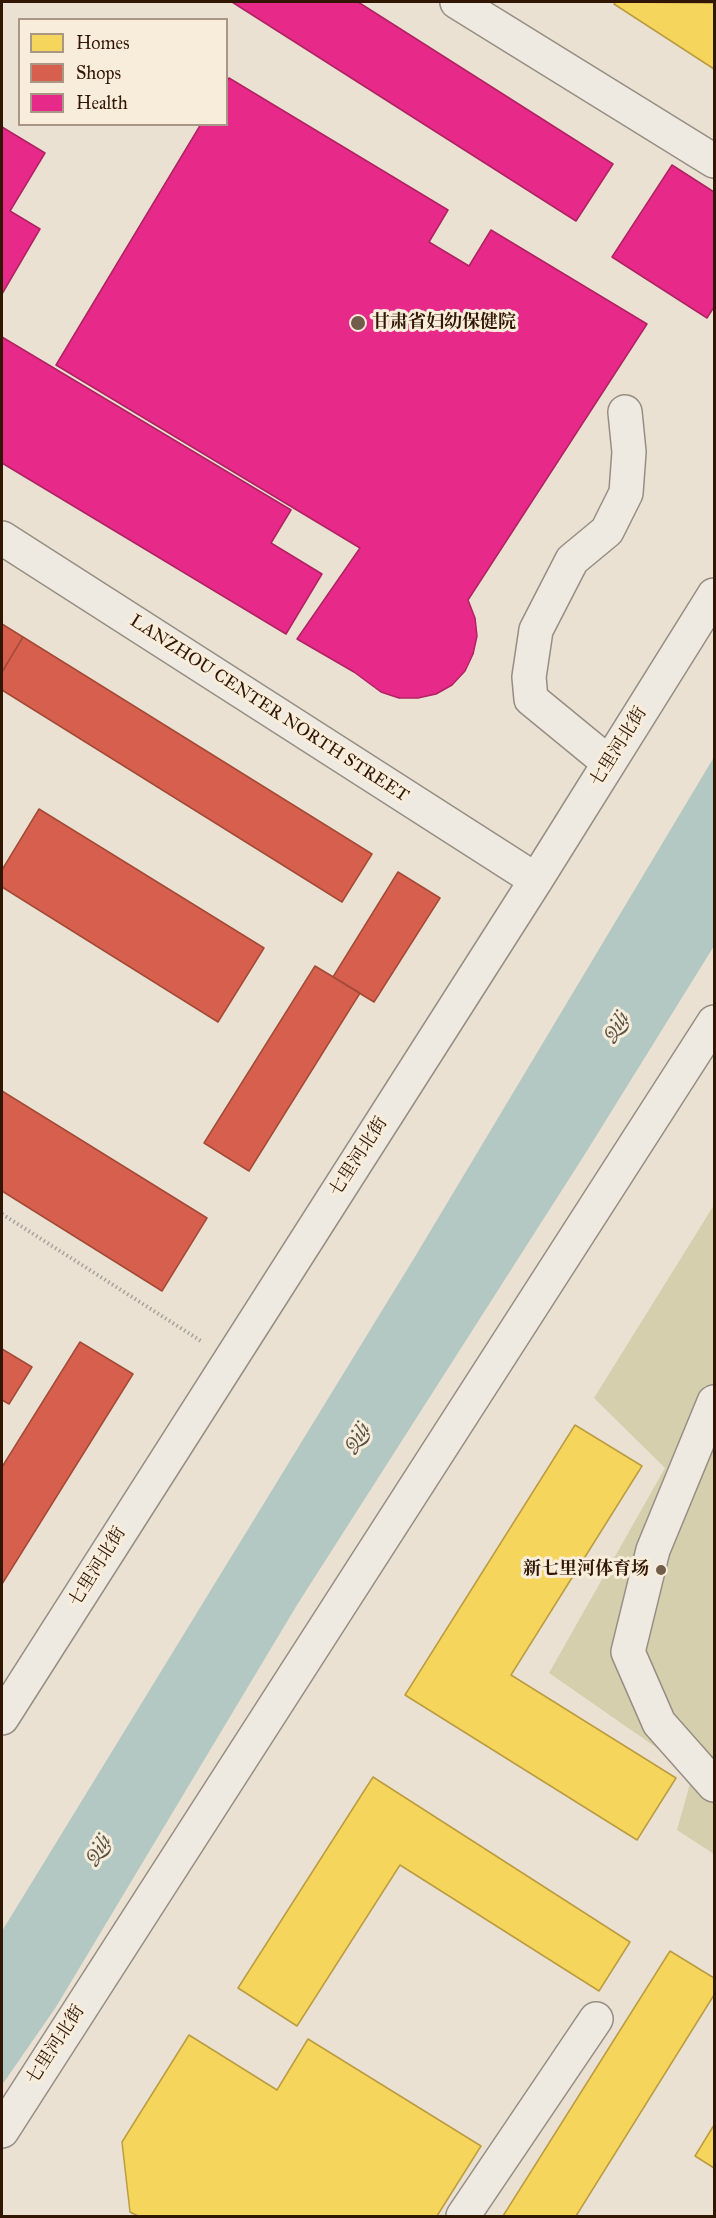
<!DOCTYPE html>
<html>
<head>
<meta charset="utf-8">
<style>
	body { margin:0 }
	#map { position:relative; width:716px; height:2218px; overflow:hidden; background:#eae1d2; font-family:"IM FELL Great Primer",serif }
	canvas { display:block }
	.frame { position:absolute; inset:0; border:3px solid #311603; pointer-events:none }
	.legend { position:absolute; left:18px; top:18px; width:210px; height:108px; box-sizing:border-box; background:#f8eddb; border:2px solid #a89785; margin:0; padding:8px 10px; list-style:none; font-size:18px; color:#311603 }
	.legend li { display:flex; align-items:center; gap:12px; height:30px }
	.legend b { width:30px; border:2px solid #a89785 }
</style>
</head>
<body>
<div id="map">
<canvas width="716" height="2218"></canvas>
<div class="frame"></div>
<ul class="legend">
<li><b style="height:16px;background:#f6d55c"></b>Homes</li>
<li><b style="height:16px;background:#d6604d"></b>Shops</li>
<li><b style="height:16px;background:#e7298a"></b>Health</li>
</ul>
</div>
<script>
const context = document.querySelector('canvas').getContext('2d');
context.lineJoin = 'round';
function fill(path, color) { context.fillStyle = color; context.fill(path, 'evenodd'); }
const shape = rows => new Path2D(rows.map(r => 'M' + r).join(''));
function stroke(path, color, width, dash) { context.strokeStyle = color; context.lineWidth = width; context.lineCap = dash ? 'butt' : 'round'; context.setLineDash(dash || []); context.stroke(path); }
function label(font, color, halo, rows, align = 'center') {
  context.font = font + ' "IM FELL Great Primer","Noto Serif SC",serif'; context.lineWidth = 6; context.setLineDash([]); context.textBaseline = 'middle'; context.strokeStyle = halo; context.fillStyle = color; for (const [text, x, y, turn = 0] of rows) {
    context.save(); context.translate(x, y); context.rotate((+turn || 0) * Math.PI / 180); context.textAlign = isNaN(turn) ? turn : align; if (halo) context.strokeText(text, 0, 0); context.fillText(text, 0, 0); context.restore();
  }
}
fill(shape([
	[714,1205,714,1854,677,1830,693,1773,549,1673,665,1468,594,1398]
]), '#d5cfae');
fill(shape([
	[714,757,714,946,585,1154,297,1605,56,2007,2,2085,2,1931,416,1255]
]), '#b4c8c3');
const homes = shape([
	[616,2,714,3,714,69,614,4,616,2],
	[575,1425,642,1466,511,1675,676,1778,637,1840,405,1695,575,1425],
	[373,1777,630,1942,599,1991,400,1865,297,2026,238,1988,373,1777],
	[670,1951,714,1978,714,1995,576,2216,503,2216,670,1951],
	[189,2035,277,2090,308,2039,481,2146,437,2216,138,2216,130,2212,122,2142,189,2035],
	[714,2125,714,2168,695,2156,714,2125]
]);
fill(homes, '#f6d55c');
stroke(homes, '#bb9c41', 1.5);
const shops = shape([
	[2,624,23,637,2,672,2,624],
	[23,637,372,854,342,902,2,690,2,672,23,637],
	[39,809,264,948,218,1022,2,887,2,870,39,809],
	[398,872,440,898,374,1002,333,977,398,872],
	[315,966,360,993,249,1171,204,1143,315,966],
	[2,1091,207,1218,162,1291,2,1191,2,1091],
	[80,1342,133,1374,2,1584,2,1467,80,1342],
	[2,1349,32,1367,9,1404,2,1400,2,1349]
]);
fill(shops, '#d6604d');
stroke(shops, '#a44a37', 1.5);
const health = shape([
	[232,2,358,2,613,164,576,221,232,2],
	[229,78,448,210,429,242,469,266,491,230,647,324,468,600,475,618,477,636,473,654,465,671,452,685,436,694,418,698,399,698,381,692,354,672,297,639,360,548,56,365,201,124,226,124,226,82,229,78],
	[2,127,45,153,10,211,40,229,2,294,2,127],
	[672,165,714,192,714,307,707,318,612,257,672,165],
	[2,337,291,510,271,543,322,574,286,634,2,463,2,337]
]);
fill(health, '#e7298a');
stroke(health, '#b02362', 1.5);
const minor = shape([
	[457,2,714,161],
	[2,538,536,880],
	[609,763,531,699,529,677,536,630,572,560,607,531,626,493,629,452,625,412],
	[714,1402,653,1550,628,1652,659,1723,714,1785],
	[2,1718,536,880,714,595],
	[2,2131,714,1022],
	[463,2216,596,2019]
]);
stroke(minor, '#978e83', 36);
stroke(shape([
	[2,1214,201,1341]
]), '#a9a29a', 4, [1.5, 3]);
stroke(minor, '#eeeae1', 33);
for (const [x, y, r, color] of [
	[358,323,8,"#725d4b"],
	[661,1570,6,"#725d4b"]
]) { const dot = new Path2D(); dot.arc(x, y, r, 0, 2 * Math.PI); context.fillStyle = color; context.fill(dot); stroke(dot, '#f8eddb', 2); }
label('bold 18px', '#311603', '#f8eddb', [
	["甘肃省妇幼保健院",372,323],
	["新七里河体育场",649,1570,"right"]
], 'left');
label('18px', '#311603', '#f8eddb', [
	["LANZHOU CENTER NORTH STREET",269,709,33],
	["七里河北街",619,747,-58],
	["七里河北街",359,1157,-57],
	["七里河北街",98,1567,-58],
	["七里河北街",56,2045,-57]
]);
label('italic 20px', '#575144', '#f8eddb', [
	["Qili",617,1027,-58],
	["Qili",358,1438,-58],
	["Qili",99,1850,-58]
]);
</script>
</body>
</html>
